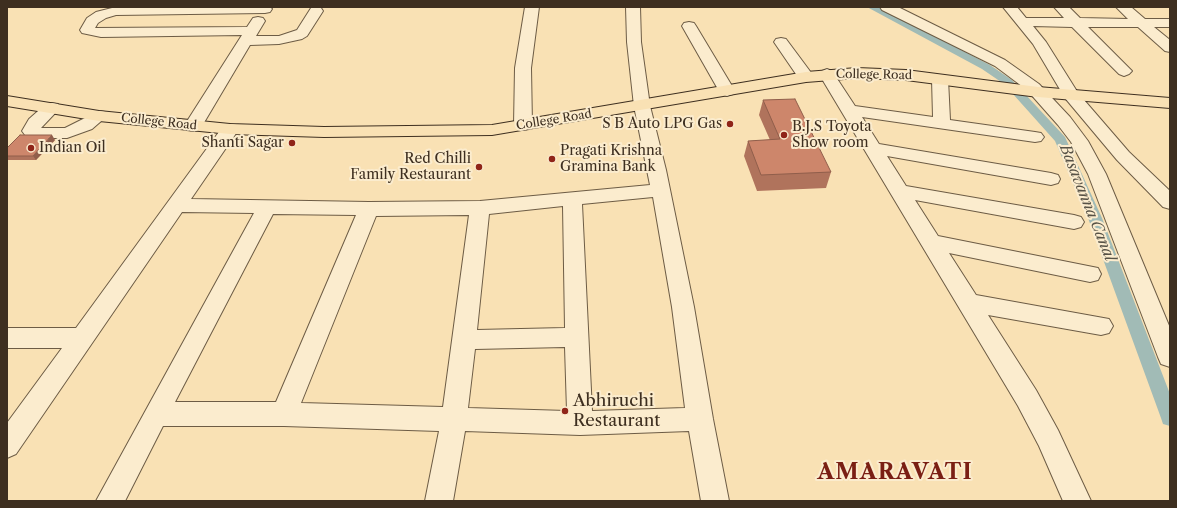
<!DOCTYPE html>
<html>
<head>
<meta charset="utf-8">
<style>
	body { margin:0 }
	#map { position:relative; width:1177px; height:508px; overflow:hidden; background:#f9e1b4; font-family:"Libre Caslon Text",serif }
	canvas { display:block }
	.frame { position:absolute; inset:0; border:8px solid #3e2f20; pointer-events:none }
</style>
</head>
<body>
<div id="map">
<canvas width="1177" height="508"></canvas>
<div class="frame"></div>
</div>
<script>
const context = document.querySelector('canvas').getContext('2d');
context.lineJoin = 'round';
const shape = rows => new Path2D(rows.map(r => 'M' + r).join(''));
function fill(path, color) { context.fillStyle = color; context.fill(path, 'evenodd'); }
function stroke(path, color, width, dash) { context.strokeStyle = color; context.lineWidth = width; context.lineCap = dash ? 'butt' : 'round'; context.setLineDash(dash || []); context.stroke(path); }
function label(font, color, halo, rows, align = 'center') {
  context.font = font + ' "Libre Caslon Text",serif'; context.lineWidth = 4; context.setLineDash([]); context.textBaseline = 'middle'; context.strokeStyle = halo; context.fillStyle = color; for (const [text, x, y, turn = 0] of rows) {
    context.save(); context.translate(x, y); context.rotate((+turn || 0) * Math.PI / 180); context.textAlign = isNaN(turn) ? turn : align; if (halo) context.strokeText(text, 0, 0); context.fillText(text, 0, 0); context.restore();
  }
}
fill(shape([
	[867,7,879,7,990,65,1012,80,1065,137,1102,218,1170,394,1170,426,1163,424,1161,418,1088,218,1055,141,1004,84,982,69,867,7]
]), '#a1bbb6');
const minor = shape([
	[116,7,270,7,272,9,270,12,265,13,116,15,106,18,98,23,95,28,247,27,253,18,258,17,263,18,265,21,256,36,279,36,297,30,311,8,316,7,321,8,323,11,307,36,302,39,279,44,250,45,202,126,199,130,193,131,187,130,184,126,242,35,101,37,82,33,80,30,87,18,96,12,116,7],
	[525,7,539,7,531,68,532,125,529,129,523,130,517,129,514,125,515,68,525,7],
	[626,7,640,7,641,42,650,106,666,170,694,307,713,419,729,501,701,501,689,431,580,435,465,431,453,501,425,501,439,431,284,426,163,426,125,501,96,501,254,213,182,212,16,454,7,458,7,423,62,348,7,348,7,328,76,328,224,125,230,124,236,125,239,129,191,199,369,202,480,201,650,185,634,106,627,42,626,7],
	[653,197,672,307,685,408,592,411,582,204,653,197],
	[563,206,565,328,477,330,489,214,563,206],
	[273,214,356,215,276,402,175,402,273,214],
	[469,215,443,407,301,403,376,216,469,215],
	[565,347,567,411,468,408,475,349,565,347],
	[880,7,898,7,1005,60,1039,84,1070,117,1088,141,1106,174,1170,328,1170,367,1161,364,1158,357,1088,174,1071,142,1058,125,1027,90,995,66,882,10,880,7],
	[1003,7,1017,7,1026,18,1064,18,1054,7,1069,7,1080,18,1128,19,1116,7,1131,7,1145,19,1170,19,1170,27,1154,27,1170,40,1170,52,1165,51,1138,27,1088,27,1132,71,1129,74,1124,76,1119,74,1072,27,1033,26,1046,42,1078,93,1129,152,1170,191,1170,209,1163,207,1117,160,1065,98,1033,44,1003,7],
	[689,22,694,23,696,26,735,91,733,94,727,96,721,94,719,91,682,26,684,23,689,22],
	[781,38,786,39,812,74,814,77,812,80,800,80,774,42,776,39,781,38],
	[827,69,832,71,855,106,933,117,932,79,934,76,946,76,948,79,950,120,1035,132,1041,133,1044,137,1041,141,1035,142,862,117,879,144,1051,173,1058,175,1060,179,1058,183,1051,185,887,156,906,186,1074,215,1081,217,1084,222,1081,227,1074,229,915,200,938,236,1098,268,1101,274,1098,280,1090,282,949,253,976,295,1109,319,1113,326,1109,333,1101,335,988,315,1036,390,1058,430,1091,501,1063,501,1039,446,1018,406,819,74,822,71,827,69],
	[52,103,58,104,60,108,41,128,65,128,99,111,105,112,107,116,92,129,67,138,34,138,25,135,22,131,29,119,46,104,52,103]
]);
const major = shape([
	[857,68,906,70,1038,87,1170,98,1170,108,1038,97,906,80,857,78,806,82,492,135,324,137,230,134,99,121,7,106,7,96,99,111,230,124,324,127,492,125,806,72,857,68]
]);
stroke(minor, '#6d5c45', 2);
stroke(major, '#3e2f20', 2);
fill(minor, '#fbecce');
fill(major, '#f9e1b4');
fill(shape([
	[763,100,831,172,826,188,757,191,744,156,748,141,770,140,759,115],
	[55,140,36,160,7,160,7,148]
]), '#b0735c');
fill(shape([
	[52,135,55,140,36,160,33,156]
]), '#905e4b');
const building = shape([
	[795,99,831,172,761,175,748,141,780,139,763,100,795,99],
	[20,135,52,135,33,156,7,156,7,148,20,135]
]);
fill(building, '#cd866b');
stroke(building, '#905e4b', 1);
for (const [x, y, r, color] of [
	[730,124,4,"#8f2418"],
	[784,135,4,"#8f2418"],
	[292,143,4,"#8f2418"],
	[31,148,4,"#8f2418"],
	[552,159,4,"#8f2418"],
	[479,167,4,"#8f2418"],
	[565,411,4,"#8f2418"]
]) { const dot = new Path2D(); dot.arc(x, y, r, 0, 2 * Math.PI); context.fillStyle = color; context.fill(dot); stroke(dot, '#fbecce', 1.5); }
label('12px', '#3e2f20', '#fbecce', [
	["College Road",874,75,1],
	["College Road",554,120,-9],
	["College Road",159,122,6]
]);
label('14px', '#3e2f20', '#fbecce', [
	["S B Auto LPG Gas",722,124],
	["B.J.S Toyota",792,127,"left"],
	["Show room",792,143,"left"],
	["Shanti Sagar",284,143],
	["Indian Oil",39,148,"left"],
	["Pragati Krishna",560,151,"left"],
	["Gramina Bank",560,167,"left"],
	["Red Chilli",471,159],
	["Family Restaurant",471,175]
], 'right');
label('italic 15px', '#575246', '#fbecce', [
	["Basavanna Canal",1087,203,68]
]);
label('17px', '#3e2f20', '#fbecce', [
	["Abhiruchi",573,401],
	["Restaurant",573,421]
], 'left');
context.letterSpacing = '1px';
label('bold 22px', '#7a1f14', '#fbecce', [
	["AMARAVATI",895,473]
]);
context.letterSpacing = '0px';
</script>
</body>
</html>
